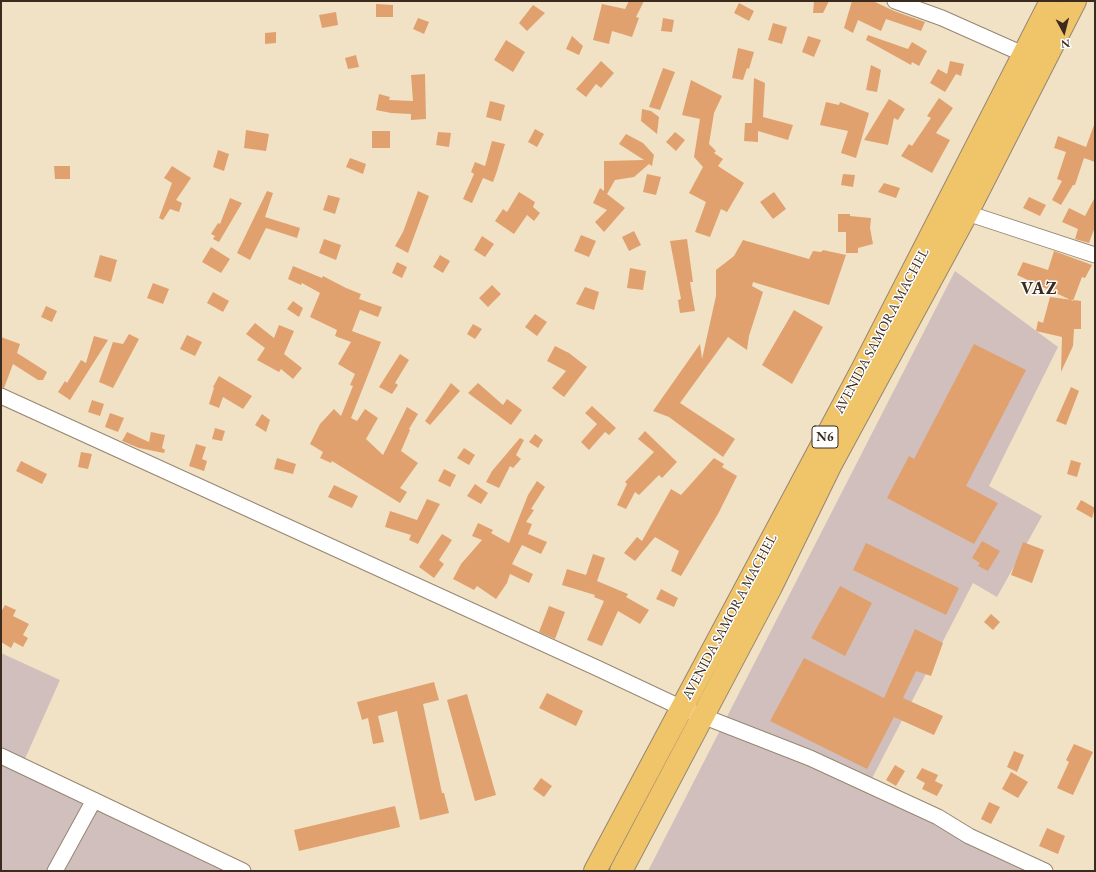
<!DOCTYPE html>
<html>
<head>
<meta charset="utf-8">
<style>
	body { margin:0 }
	#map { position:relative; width:1096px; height:872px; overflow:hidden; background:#f1e2c5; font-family:"EB Garamond",serif }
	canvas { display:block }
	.frame { position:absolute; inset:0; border:2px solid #3b2a1e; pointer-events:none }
	.north { position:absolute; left:1044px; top:12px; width:40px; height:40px; -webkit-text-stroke:3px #fff; paint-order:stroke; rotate:173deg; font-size:11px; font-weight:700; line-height:16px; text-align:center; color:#3b2a1e }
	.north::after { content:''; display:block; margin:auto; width:14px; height:18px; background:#3b2a1e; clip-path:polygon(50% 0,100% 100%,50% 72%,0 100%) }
</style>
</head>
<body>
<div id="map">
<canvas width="1096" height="872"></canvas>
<div class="frame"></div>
<div class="north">N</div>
</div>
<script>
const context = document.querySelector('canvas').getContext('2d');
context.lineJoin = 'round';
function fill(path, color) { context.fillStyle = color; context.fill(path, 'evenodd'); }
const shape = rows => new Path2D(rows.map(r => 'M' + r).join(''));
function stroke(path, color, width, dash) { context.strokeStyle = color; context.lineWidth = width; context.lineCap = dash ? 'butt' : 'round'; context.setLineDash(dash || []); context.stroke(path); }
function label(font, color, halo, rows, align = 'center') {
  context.font = font + ' "EB Garamond",serif'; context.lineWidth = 3; context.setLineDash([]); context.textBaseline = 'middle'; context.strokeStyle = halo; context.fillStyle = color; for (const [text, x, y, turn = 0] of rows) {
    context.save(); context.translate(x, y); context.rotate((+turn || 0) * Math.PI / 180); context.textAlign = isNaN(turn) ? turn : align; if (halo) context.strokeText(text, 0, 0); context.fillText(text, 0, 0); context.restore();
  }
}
fill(shape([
	[955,271,1058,347,989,486,1042,516,997,597,973,583,866,790,1045,871,648,871],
	[1,653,60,680,20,770,236,871,1,871]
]), '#d1bfbe');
fill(shape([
	[629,1,644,1,636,17,639,18,632,37,612,31,609,44,593,40,602,4,625,9],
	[814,1,829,1,823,13,813,13],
	[852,1,873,1,894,11,925,22,921,31,886,19,881,31,858,20,853,33,844,28],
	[739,3,754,11,749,21,734,13],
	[376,4,393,5,393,17,376,17],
	[533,5,545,13,527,31,519,23],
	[336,12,338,25,322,28,319,15],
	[418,18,429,22,424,34,413,29],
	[663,18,674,20,672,32,661,31],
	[773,23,787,27,782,44,768,40],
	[276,32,276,43,265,44,265,33],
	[868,35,908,49,912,42,927,51,919,66,912,62,911,65,866,40],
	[572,36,583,46,579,55,566,49],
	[808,36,821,40,814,57,802,52],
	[506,40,525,52,513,72,494,60],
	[738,48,754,52,749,69,747,68,743,80,732,78],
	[356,55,359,67,348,69,345,58],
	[601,61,614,73,601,88,596,84,586,97,576,89],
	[950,61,964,64,961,76,956,74,945,92,930,83,938,69,947,74],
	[871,65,881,70,877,92,866,90],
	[663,68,675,72,660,110,649,107],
	[425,74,426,119,411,120,411,114,391,113,376,110,379,94,390,97,389,100,413,101,411,75],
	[754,78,765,83,763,117,793,125,788,140,758,131,758,142,744,141,745,123,752,123],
	[691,80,722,96,714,113,709,144,716,151,714,153,723,159,718,166,744,183,727,212,721,209,710,237,695,232,706,202,689,193,703,167,694,157,700,119,682,115],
	[939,98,953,108,936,133,950,140,932,173,901,156,909,144,912,146,931,118,927,116],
	[889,99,905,109,898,120,894,118,888,145,864,140],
	[490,101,505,105,501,121,486,117],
	[826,102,839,105,840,102,869,113,856,158,841,153,848,131,820,125],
	[642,109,651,111,659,117,657,134,641,121],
	[1094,125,1095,162,1084,158,1075,185,1073,185,1061,205,1052,200,1062,181,1057,179,1066,152,1054,148,1058,136,1086,147],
	[535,129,544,134,537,147,528,142],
	[246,130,269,134,266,151,244,148],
	[372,131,390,131,390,148,372,148],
	[438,132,451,133,449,147,436,145],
	[675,132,685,140,676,151,666,142],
	[626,134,643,143,654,155,653,160,652,166,649,164,634,177,615,180,607,194,625,208,604,232,595,222,607,210,593,203,600,188,604,191,604,161,644,160,619,144],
	[492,141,505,144,497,171,493,182,483,178,472,203,463,199,474,174,471,172,475,162,485,166],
	[218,150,229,154,224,171,213,167],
	[350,158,366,164,363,174,346,167],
	[54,166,70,166,70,179,55,179],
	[172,166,191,178,176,200,182,203,179,212,170,209,163,220,159,218,172,183,164,178],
	[647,174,661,177,656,195,643,192],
	[843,174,855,175,853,187,841,185],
	[884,183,900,188,896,198,878,192],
	[267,191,273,193,265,217,300,228,297,238,266,228,250,260,237,253],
	[418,191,429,196,408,253,395,246,403,232],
	[519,192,535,202,533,207,540,213,534,221,527,215,514,234,495,221,503,209,507,212],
	[774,192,786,209,773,219,760,202],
	[328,195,340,198,335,214,323,210],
	[1029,197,1046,205,1040,216,1023,208],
	[1095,197,1095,227,1089,243,1075,239,1078,229,1062,222,1069,208,1085,216],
	[230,198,242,203,219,242,213,239,215,236,211,234,218,223,220,224],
	[838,214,850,214,850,216,871,218,870,228,873,244,858,248,858,253,846,253,846,232,838,232],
	[634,231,641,245,629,251,622,237],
	[581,235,596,241,589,257,574,251],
	[482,236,494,244,485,257,474,250],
	[324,239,341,245,336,260,319,253],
	[687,239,693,282,690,282,695,311,680,313,678,300,681,299,670,241],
	[743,240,809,259,813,251,821,252,823,250,846,255,829,305,753,282,752,286,763,292,749,336,747,350,728,337,680,403,735,439,723,457,669,417,653,411,700,344,702,359,716,296,716,270,734,256],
	[211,247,230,259,221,273,202,262],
	[1054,251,1092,265,1085,278,1082,277,1073,301,1017,275,1023,262,1048,270],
	[100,255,117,260,111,282,94,277],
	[440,255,450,261,443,273,433,267],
	[397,262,407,267,402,278,392,273],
	[293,266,322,278,323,276,346,288,361,294,359,299,382,307,378,317,360,310,352,331,381,342,351,418,357,421,365,409,378,418,366,439,383,455,407,407,418,414,409,429,410,430,401,451,418,463,400,488,407,492,400,503,332,461,331,463,320,458,323,452,310,444,320,424,334,409,341,416,353,386,350,385,355,374,338,364,351,342,335,336,337,330,310,317,320,293,302,283,301,285,288,279],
	[630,268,646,271,643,290,627,288],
	[153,283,169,289,163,304,147,298],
	[492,285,501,294,488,307,479,298],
	[585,287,599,292,594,310,576,304],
	[213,292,229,301,223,312,207,303],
	[1050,297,1081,301,1081,329,1074,329,1073,346,1061,372,1062,337,1036,331,1038,321,1043,323],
	[293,301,303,308,299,317,287,309],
	[46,306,57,311,52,322,41,317],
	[794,310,823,327,792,384,762,365],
	[535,314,547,322,537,336,525,327],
	[255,323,274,338,279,325,294,331,284,354,302,368,293,379,281,369,279,372,257,360,265,348,246,334],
	[473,324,482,329,475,339,467,334],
	[129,334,139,339,113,388,99,382,113,342,123,344],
	[187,335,202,342,195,356,180,349],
	[94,336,108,340,70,400,58,392,65,381,67,383,81,360,86,363],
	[1,337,20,344,17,353,47,372,43,380,38,380,13,364,4,388,1,387],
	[974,344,1026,370,966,486,998,503,974,544,887,498,909,456,914,459],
	[555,346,569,353,587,367,564,397,552,388,566,371,547,361],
	[400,354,409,360,395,383,398,385,392,394,379,387],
	[219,376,252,396,243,409,223,397,219,408,209,404,214,388,213,387],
	[451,383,460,391,430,425,425,421],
	[478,383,503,405,507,399,522,410,511,425,468,393],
	[1071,387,1079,391,1066,425,1056,421],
	[92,400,104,404,100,416,88,412],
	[592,406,616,428,609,435,605,432,589,450,581,442,597,424,585,413],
	[110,413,124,418,118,432,105,427],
	[262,414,270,420,266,432,255,425],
	[215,428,225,431,222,441,212,439],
	[645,431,677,462,662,478,659,475,639,495,635,492,626,509,617,505,627,484,625,482,654,452,638,439],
	[127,432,149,442,151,432,165,435,162,448,165,450,164,453,139,448,122,441],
	[535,434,543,440,538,448,529,442],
	[520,438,524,440,516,455,521,459,513,468,510,466,499,488,486,482,492,471],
	[196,444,206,447,202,459,207,461,204,471,189,466],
	[464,448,475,455,469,465,457,458],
	[81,452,92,454,88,469,78,467],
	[277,458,296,464,293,474,274,469],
	[714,458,724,464,722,467,737,476,718,514,681,576,671,571,679,551,655,537,635,561,624,553,637,537,642,541,671,489,681,495],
	[1071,460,1081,463,1077,477,1067,474],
	[21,461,47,474,42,484,16,471],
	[444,469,456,475,450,487,438,481],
	[537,481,545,487,531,509,534,510,526,522,532,524,528,534,547,542,541,554,522,545,512,564,533,574,529,583,510,574,507,583,496,599,477,586,474,590,453,579,461,564,482,540,472,536,478,523,493,530,491,533,509,543,528,495],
	[475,484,488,493,481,504,467,496],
	[334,485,358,496,352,508,328,497],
	[427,499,440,504,418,544,409,540,411,535,385,527,390,511,417,520],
	[1081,500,1095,508,1092,518,1076,509],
	[442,534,452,540,439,560,444,564,434,578,419,567],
	[982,541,1000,551,988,571,978,566,980,563,972,558],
	[1023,542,1044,550,1032,583,1011,575],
	[866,543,959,588,946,615,853,570],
	[593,554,605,558,597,581,628,594,626,597,649,610,640,624,618,611,602,646,587,640,604,601,594,597,595,595,562,585,567,569,586,575],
	[840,586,872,603,845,656,811,638],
	[661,589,678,598,674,607,656,599],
	[5,605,16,610,13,616,29,624,23,635,28,638,23,647,14,642,11,648,1,642,1,612],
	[549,606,565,612,555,639,539,632],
	[991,614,1000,622,993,630,984,622],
	[915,629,943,643,931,676,916,671,903,698,943,716,934,735,894,717,867,769,770,721,804,658,884,698],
	[434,682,439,700,423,704,442,793,444,793,449,813,420,820,397,711,378,716,384,742,373,744,368,718,362,720,357,702],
	[547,693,583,711,576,726,539,708],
	[467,694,496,795,475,801,447,700],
	[1074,744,1093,752,1073,795,1057,788,1069,762,1066,760],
	[1014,751,1024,755,1017,772,1007,767],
	[895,765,905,771,896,786,886,780],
	[922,768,938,775,935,781,943,785,937,796,922,789,925,783,916,778],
	[1011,772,1028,782,1018,798,1002,789],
	[541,778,552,786,544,797,533,789],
	[989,802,1000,807,991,824,981,819],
	[395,806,400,827,299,851,294,830],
	[1047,828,1065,836,1058,854,1039,846]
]), '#e0a16e');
const minor = shape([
	[895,1,942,18,1023,54],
	[967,213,1095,255],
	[1,396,597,668,682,708,810,758,938,817,969,836,1045,871],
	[1,756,243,871],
	[55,871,94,800]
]);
const highway = shape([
	[595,871,863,368,1051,1],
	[621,871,771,587,831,464,967,213,1075,1]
]);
stroke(minor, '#968672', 17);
stroke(highway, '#968672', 24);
stroke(minor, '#fff', 15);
stroke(highway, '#f0c469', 22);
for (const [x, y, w] of [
	[825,437,26]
]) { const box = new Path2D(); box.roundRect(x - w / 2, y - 11, w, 22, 3); context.fillStyle = '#fff'; context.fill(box); stroke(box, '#3b2a1e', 1); }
label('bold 13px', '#3b2a1e', null, [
	["N6",825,437]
]);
label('14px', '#3b2a1e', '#fff', [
	["AVENIDA SAMORA MACHEL",882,331,-62],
	["AVENIDA SAMORA MACHEL",730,617,-62]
]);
context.letterSpacing = '1px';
label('bold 18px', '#3b2a1e', '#fff', [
	["VAZ",1039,289]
]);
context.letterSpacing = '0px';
</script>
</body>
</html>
